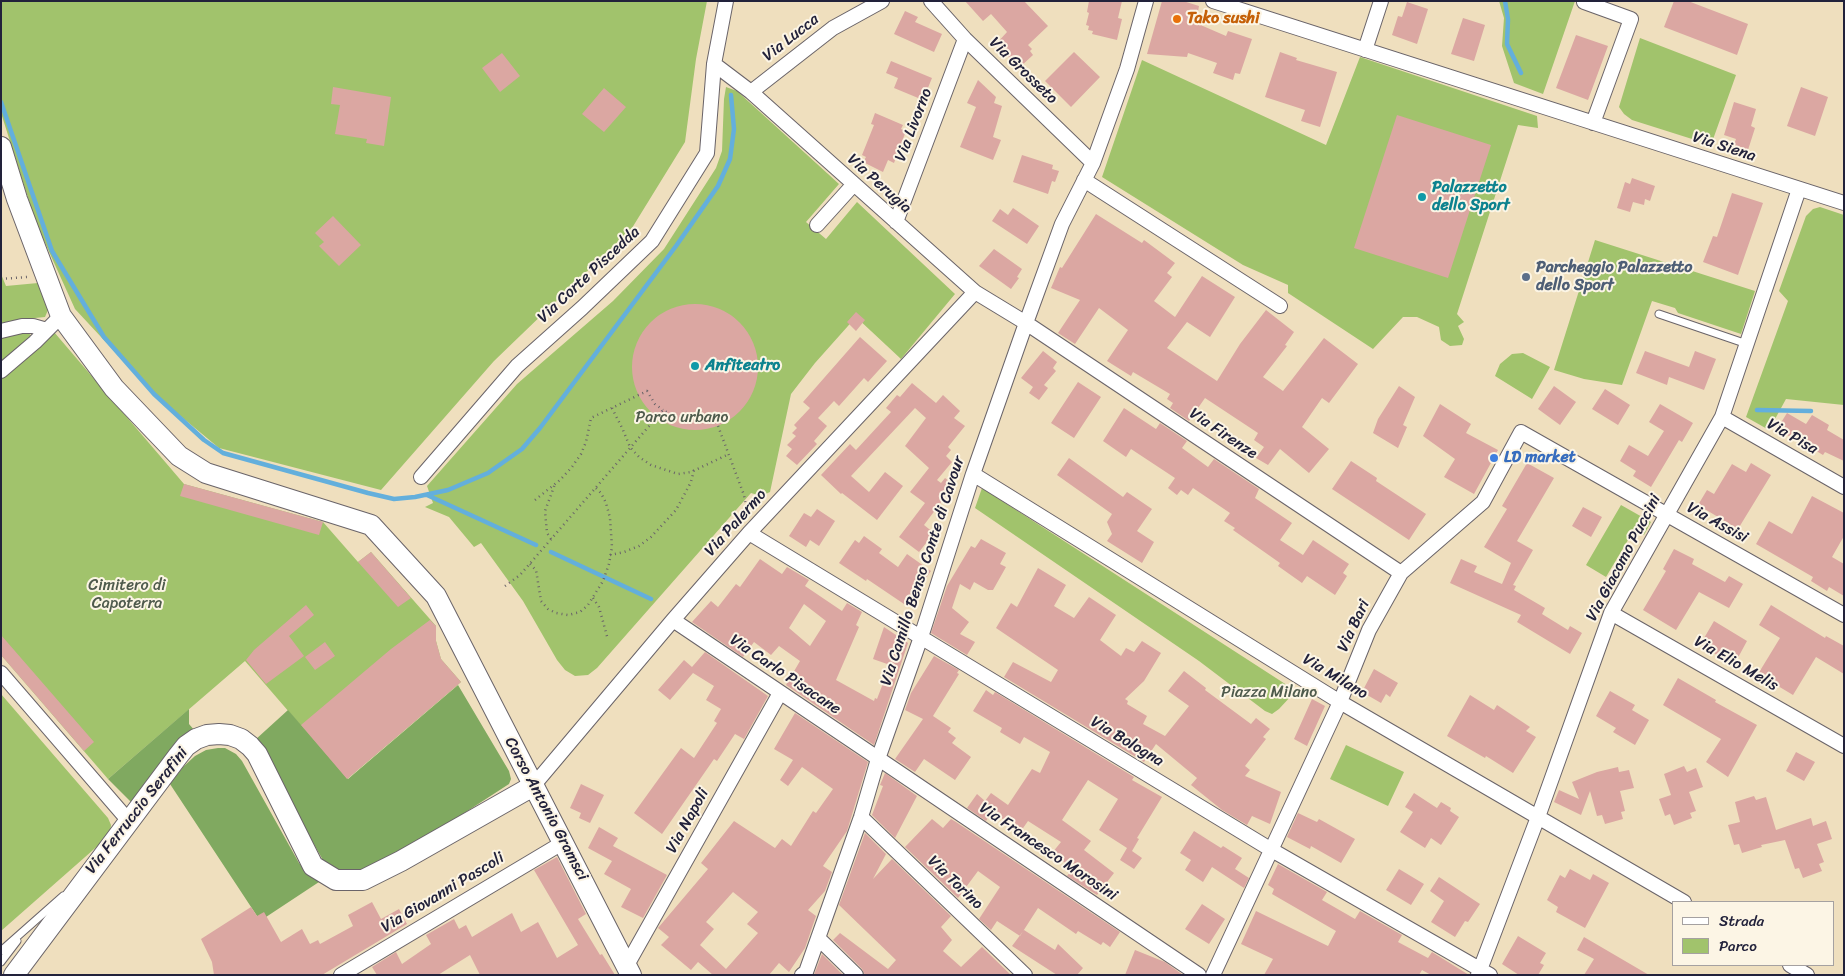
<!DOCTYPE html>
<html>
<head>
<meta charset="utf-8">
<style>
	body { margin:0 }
	#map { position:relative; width:1845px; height:976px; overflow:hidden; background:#efdfbe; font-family:Sriracha,sans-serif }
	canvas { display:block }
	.frame { position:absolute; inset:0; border:2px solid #22223b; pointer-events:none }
	.legend { position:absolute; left:1672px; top:901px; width:162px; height:65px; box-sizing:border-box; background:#fcf5e5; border:1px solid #a5a1a1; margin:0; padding:6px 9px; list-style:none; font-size:15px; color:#22223b }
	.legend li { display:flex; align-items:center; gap:10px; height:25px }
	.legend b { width:25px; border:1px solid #a5a1a1 }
</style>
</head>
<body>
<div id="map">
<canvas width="1845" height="976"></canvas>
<div class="frame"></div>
<ul class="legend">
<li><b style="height:6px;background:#fff"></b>Strada</li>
<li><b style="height:14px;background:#a1c36c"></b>Parco</li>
</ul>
</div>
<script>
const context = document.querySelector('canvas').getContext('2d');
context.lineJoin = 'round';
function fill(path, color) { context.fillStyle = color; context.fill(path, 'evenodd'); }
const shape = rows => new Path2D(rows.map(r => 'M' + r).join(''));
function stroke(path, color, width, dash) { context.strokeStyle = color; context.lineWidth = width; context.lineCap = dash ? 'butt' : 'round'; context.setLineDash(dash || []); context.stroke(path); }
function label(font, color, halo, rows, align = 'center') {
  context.font = font + ' Sriracha,sans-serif'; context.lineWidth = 4; context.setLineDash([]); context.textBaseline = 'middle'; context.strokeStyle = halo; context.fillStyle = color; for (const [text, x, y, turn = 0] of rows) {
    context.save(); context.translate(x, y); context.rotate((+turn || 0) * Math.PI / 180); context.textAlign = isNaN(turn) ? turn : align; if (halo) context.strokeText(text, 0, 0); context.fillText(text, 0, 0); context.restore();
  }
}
fill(shape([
	[1,1,707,1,696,59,685,142,632,228,494,361,381,490,219,448,154,394,75,309,36,223,1,113],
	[1499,1,1575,1,1543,94,1514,83,1502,46,1504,18],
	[1640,38,1736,75,1711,145,1632,120,1624,114,1619,107],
	[1360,57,1537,116,1538,128,1518,125,1457,314,1464,322,1458,326,1464,339,1462,345,1450,346,1441,340,1439,327,1417,317,1403,317,1373,349,1288,293,1288,285,1243,265,1102,177,1142,60,1326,145],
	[726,87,737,91,839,184,806,222,826,239,857,202,955,294,901,359,856,317,815,363,791,394,770,492,761,496,751,493,597,668,588,675,575,676,565,670,557,660,523,601,481,543,474,547,449,517,425,507,433,503,427,486,517,384,613,301,664,249,716,168,722,151,724,99],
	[1820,207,1844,215,1844,405,1786,399,1769,430,1746,417,1788,301,1779,291,1806,216,1813,209],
	[1595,240,1755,291,1741,334,1678,313,1675,308,1652,301,1622,385,1584,379,1554,370],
	[1,274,6,286,38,283,48,310,45,317,25,319,25,330,34,338,1,363],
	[54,332,184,484,323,522,358,562,371,552,436,626,436,641,441,659,461,682,347,779,245,661,108,779,1,655,1,377],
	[1523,353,1550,367,1532,399,1495,376,1500,364,1512,354],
	[982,488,1293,689,1292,695,1279,709,1272,714,1265,711,1199,661,975,508],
	[1621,505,1651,522,1644,535,1634,530,1606,577,1586,565],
	[1,694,108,818,111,825,110,834,101,843,1,931],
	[1346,745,1404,772,1388,806,1330,779]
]), '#a1c36c');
fill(shape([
	[458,685,509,771,511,779,509,784,395,858,353,873,338,871,324,862,255,740,288,710,348,779],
	[189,709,189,724,195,731,132,803,108,779],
	[218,748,225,748,236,754,242,761,299,863,307,873,319,882,266,917,257,916,170,784,183,767,195,756,206,750]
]), '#80a960');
stroke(shape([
	[1505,1,1508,19,1507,44,1521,73],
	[1,102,52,251,104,337,154,394,204,440,223,453,368,493,394,499,415,497,448,490,488,473,522,449,540,428,676,246,718,186,730,159,734,129,731,95],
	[1757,410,1811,411],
	[427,495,536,545],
	[551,552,651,599]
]), '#63afdc', 4.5);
fill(shape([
	[965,1,1024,1,1048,26,1028,45,1032,49,1030,51,1033,55,1019,68,996,44,1007,32,991,14,983,21],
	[1089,1,1122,1,1118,18,1122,19,1117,40,1092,34,1093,31,1088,30,1089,26,1086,25,1089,13,1087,12],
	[1162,1,1183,1,1199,6,1196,23,1226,36,1228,31,1252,39,1240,74,1235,73,1233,80,1213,73,1217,63,1188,53,1187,57,1147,54],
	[1674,1,1688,1,1748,24,1737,55,1664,27],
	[1407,2,1428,9,1417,44,1392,35,1398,16,1402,17],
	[905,11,918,17,915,22,942,34,934,52,894,34],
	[1463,18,1485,25,1474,61,1451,54],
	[1576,35,1608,46,1588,100,1556,88],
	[1074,52,1100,77,1071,107,1045,81],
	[1280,52,1297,58,1296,60,1337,72,1320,127,1301,121,1305,110,1265,97],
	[502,53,520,76,500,92,482,68],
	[891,61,932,78,923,100,894,88,898,78,886,73],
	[978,80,996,97,994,103,1002,106,993,137,1001,140,993,160,960,147,976,107,967,103],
	[333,87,391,97,384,146,366,143,367,139,335,134,340,105,331,104],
	[1801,87,1828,97,1815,136,1787,126],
	[604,88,626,107,604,132,582,114],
	[1734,102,1756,109,1751,126,1755,128,1748,150,1734,145,1736,139,1724,135],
	[875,113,903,125,901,129,906,131,894,163,888,160,883,172,863,162,866,157,862,155,874,125,871,124],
	[1397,115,1491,145,1448,278,1354,248],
	[1022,155,1053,165,1052,169,1059,171,1055,182,1052,181,1048,194,1013,182],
	[1632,178,1655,186,1650,201,1645,199,1644,205,1633,202,1630,212,1617,208,1625,182,1630,184],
	[1732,193,1763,203,1738,275,1703,262,1713,236,1717,237],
	[1013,208,1039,226,1027,244,992,221,1000,209,1008,215],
	[1096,214,1142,243,1144,240,1175,263,1167,273,1172,277,1154,301,1175,317,1202,276,1235,297,1210,337,1187,322,1167,348,1217,381,1240,344,1266,310,1294,332,1285,345,1287,346,1263,377,1283,391,1324,338,1358,364,1329,403,1322,398,1302,427,1329,449,1309,473,1280,449,1268,465,1256,458,1264,447,1254,440,1258,433,1205,398,1189,421,1170,408,1173,403,1167,399,1170,394,1133,372,1131,376,1107,361,1128,330,1099,308,1075,344,1058,333,1080,300,1051,288,1060,267,1062,268],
	[333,216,361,245,339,266,319,246,324,242,315,233],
	[994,249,1022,269,1017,277,1019,278,1011,289,979,266],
	'632 367a63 63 0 1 1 126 0a63 63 0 1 1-126 0Z',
	[856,312,865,320,856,331,847,322],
	[860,337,887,361,868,382,864,378,839,406,834,401,818,418,827,426,814,441,817,444,797,465,786,456,792,449,787,445,796,436,792,433,797,428,794,425,810,408,803,402],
	[1043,351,1057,362,1053,368,1056,371,1044,385,1048,388,1039,400,1029,393,1033,387,1021,378],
	[1645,351,1689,367,1695,351,1716,359,1704,390,1669,377,1667,385,1636,373],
	[1078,382,1101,397,1074,438,1051,423],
	[912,383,936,403,943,395,960,411,954,418,965,426,948,447,951,450,946,456,952,462,937,480,941,483,945,478,954,485,924,525,934,533,919,552,899,537,925,503,910,492,929,468,905,446,926,418,915,408,851,476,869,492,885,472,903,486,877,520,842,493,841,494,821,475,850,444,856,450,891,412,886,408,897,395,900,397],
	[1399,386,1415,397,1403,425,1407,427,1398,448,1373,433,1378,419],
	[1554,386,1576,402,1560,425,1538,409],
	[1605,389,1630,405,1618,425,1592,409],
	[1440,404,1471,424,1466,433,1498,450,1474,494,1444,477,1455,459,1423,436],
	[1660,404,1693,423,1682,442,1679,440,1651,487,1633,476,1636,471,1620,461,1629,445,1648,456,1664,431,1649,422],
	[1124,408,1156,429,1160,423,1187,441,1182,448,1208,467,1214,459,1259,489,1255,498,1292,523,1280,540,1303,555,1313,540,1349,564,1343,573,1347,576,1335,595,1307,576,1302,583,1278,566,1280,563,1233,530,1235,528,1224,521,1230,513,1193,488,1188,495,1181,490,1177,495,1168,488,1175,478,1131,449,1126,457,1103,441],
	[1787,413,1806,424,1812,415,1829,425,1827,430,1844,440,1844,461,1825,452,1823,455,1808,446,1807,447,1777,429],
	[1069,458,1123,497,1127,492,1152,509,1137,531,1154,542,1142,563,1107,541,1112,534,1107,522,1112,514,1057,475],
	[1351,461,1377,478,1376,481,1426,514,1409,540,1332,489],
	[1527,463,1554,478,1517,541,1533,550,1513,585,1516,586,1514,590,1545,608,1542,614,1568,630,1570,626,1582,633,1570,654,1517,622,1521,615,1450,583,1461,559,1477,566,1474,572,1502,584,1511,563,1484,547,1507,509,1502,506],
	[1751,463,1771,475,1738,529,1698,505,1707,490,1714,494,1732,464,1746,472],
	[184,484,323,522,319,535,180,496],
	[1812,496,1844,513,1844,536,1832,557,1844,564,1844,596,1829,587,1827,591,1811,581,1813,577,1756,544,1769,521,1792,534],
	[1583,507,1602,517,1591,537,1572,526],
	[817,509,835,521,819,546,810,540,806,547,789,536,804,513,811,517],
	[864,536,882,549,879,553,898,567,907,554,931,571,919,588,917,586,904,604,867,579,866,581,839,563,855,540,859,543],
	[981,539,1006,553,1000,564,1006,567,993,590,988,590,974,582,970,590,960,584,952,608,969,622,960,634,975,642,967,655,931,633,947,586,971,546,975,548],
	[1674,549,1694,559,1692,564,1725,582,1729,576,1743,584,1729,608,1699,592,1676,630,1643,610,1666,571,1663,569],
	[371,552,411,598,398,607,358,562],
	[760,559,782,574,787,567,809,580,805,586,842,611,847,603,862,612,856,625,859,627,836,680,874,701,875,698,877,699,890,665,873,659,884,627,908,643,874,745,786,685,800,661,779,646,771,655,754,642,743,657,692,622,711,601,718,607,736,584,740,587],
	[804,604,826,621,810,646,789,628],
	[1038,568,1066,585,1054,606,1074,618,1089,597,1116,615,1100,640,1121,656,1126,648,1134,652,1142,641,1161,653,1144,681,1125,699,1128,701,1127,704,1147,716,1143,724,1165,736,1189,706,1168,691,1184,671,1206,688,1205,690,1251,724,1256,718,1270,729,1263,737,1266,739,1245,766,1250,770,1245,776,1281,792,1270,824,1252,816,1247,825,1222,810,1191,785,1197,778,1156,744,1144,762,1004,677,1013,662,1051,682,1058,670,996,628,1011,603,1017,607],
	[306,605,314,615,289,636,304,656,266,684,246,660,254,650],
	[1771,605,1825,638,1826,636,1844,646,1844,674,1816,657,1793,695,1758,674,1780,638,1759,625],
	[430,620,436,626,436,641,441,659,461,682,347,779,301,725,391,649],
	[1714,621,1747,641,1734,665,1700,645],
	[1,635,94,742,84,751,1,655],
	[325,642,335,656,315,670,305,657],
	[705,652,768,696,744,739,735,734,717,761,714,759,662,834,634,813,681,748,694,758,717,723,714,721,721,709,706,700,714,686,693,673,670,700,658,690,684,660,692,667],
	[934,656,959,670,957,673,959,674,933,716,951,728,948,732,956,738,952,743,971,757,955,780,924,759,915,772,895,759,923,719,905,710,911,693],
	[1374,669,1398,683,1390,697,1386,694,1381,703,1362,692],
	[1678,678,1716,700,1715,702,1757,725,1728,777,1706,762,1721,739,1663,705],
	[986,690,993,695,995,692,1134,777,1132,780,1162,797,1137,838,1139,839,1132,851,1142,858,1134,869,1120,860,1127,848,1099,830,1118,799,1088,780,1062,820,1091,841,1084,850,1114,873,1097,895,1067,876,1073,869,1052,853,1061,842,1028,821,1021,831,992,812,986,821,967,808,977,794,985,801,991,793,1008,805,1032,769,1040,773,1050,752,1024,737,1020,744,1000,732,1002,728,973,711],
	[1610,691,1635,705,1632,710,1649,720,1635,745,1613,732,1616,728,1596,716],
	[1470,695,1494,710,1497,705,1530,727,1526,731,1536,737,1513,773,1486,756,1485,758,1447,736],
	[1312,699,1325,706,1307,746,1294,739],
	[795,713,868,762,847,831,823,866,832,872,825,891,808,910,816,916,805,948,789,972,779,963,769,975,713,975,698,962,691,970,661,945,669,937,658,928,708,869,701,863,734,821,775,848,782,839,791,846,813,811,816,813,833,789,802,767,788,786,780,780,793,760,774,749],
	[733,892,758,912,747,924,758,933,726,969,700,945,714,929,706,922],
	[1796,752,1815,762,1804,781,1786,771],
	[1684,766,1687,772,1696,768,1703,787,1689,792,1696,811,1690,813,1692,818,1674,825,1670,814,1665,816,1659,799,1671,795,1664,774],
	[1618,767,1619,772,1629,770,1634,788,1620,791,1625,811,1621,812,1623,819,1605,824,1602,815,1597,816,1590,791,1581,815,1554,802,1559,790,1579,799,1572,782,1597,772],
	[885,773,917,796,895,838,872,815,883,786,880,785],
	[581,784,604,795,590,823,579,818,581,813,570,808],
	[1414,793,1437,808,1441,802,1451,808,1450,811,1459,817,1441,845,1431,838,1425,848,1400,832,1413,812,1405,807],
	[1754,796,1756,800,1766,797,1776,830,1811,818,1813,826,1826,821,1832,839,1817,844,1824,862,1819,864,1822,871,1803,878,1799,868,1795,869,1785,840,1761,845,1762,847,1742,853,1739,844,1734,845,1728,825,1740,822,1735,802],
	[1298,813,1317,822,1319,819,1355,839,1341,863,1311,846,1310,849,1287,837],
	[932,819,943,828,951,819,956,822,1120,932,1110,947,1103,942,1101,945,1078,931,1076,934,1038,908,1020,936,997,921,991,930,979,919,1000,887,978,871,958,898,905,847],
	[599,827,618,838,613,846,667,875,643,918,621,907,631,889,604,874,612,861,588,848],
	[1194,831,1221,848,1223,846,1242,858,1235,869,1249,878,1244,888,1212,867,1203,882,1185,870,1191,860,1180,853],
	[865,833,886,854,873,879,892,859,951,916,941,927,952,940,943,951,961,967,982,947,1011,975,865,975,862,969,833,940,840,933,888,969,896,960,839,905],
	[557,857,586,914,578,919,600,955,602,954,615,975,480,975,470,955,438,975,377,975,372,967,396,952,402,964,431,944,426,935,454,919,459,929,466,925,472,937,512,913,521,932,538,922,557,958,578,945,534,870],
	[1278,864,1327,892,1322,900,1355,919,1360,911,1402,935,1398,942,1428,958,1432,952,1469,975,1431,975,1422,970,1419,975,1264,975,1273,959,1241,944,1256,911,1328,946,1336,931,1272,894,1274,889,1268,885],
	[1399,869,1424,884,1411,905,1386,890],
	[1570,869,1590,880,1593,874,1609,883,1585,928,1556,912,1558,907,1547,900,1560,875,1565,878],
	[1439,877,1480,904,1468,922,1465,921,1455,937,1431,922,1444,901,1430,891],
	[372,902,381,919,399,909,407,924,322,975,214,975,212,962,201,939,251,907,257,916,264,912,281,942,302,929,310,944,318,940,320,944,353,926,348,915],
	[1202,904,1225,919,1209,944,1185,929],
	[1024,930,1055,950,1058,944,1083,968,1077,975,1057,975,1012,946],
	[1518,936,1546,953,1540,963,1544,965,1538,975,1519,975,1502,964],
	[1584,937,1649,975,1584,975,1594,959,1577,950],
	[1135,950,1165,962,1183,975,1125,975],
	[822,954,843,975,814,975]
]), '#dba7a2');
const lane = shape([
	[1659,314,1747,344],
	[1,951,63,896],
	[1,962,17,941]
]);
const street = shape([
	[931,1,965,39,1093,163],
	[1213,1,1844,203],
	[1584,2,1631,19,1593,123],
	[1365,50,1381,1],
	[714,64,751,92,975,292,1026,323,1401,573],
	[751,92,833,28,882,1],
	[1084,180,1280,306],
	[896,222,965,39],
	[817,225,854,184],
	[1,331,22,326,33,326,47,330],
	[1,371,35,342,61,316],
	[1722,417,1844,487],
	[973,474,1340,702,1684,902],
	[421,477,517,366,582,308,652,241,707,153,714,64,726,1],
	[749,533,1270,849,1490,975],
	[1611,613,1844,746],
	[673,620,1199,975],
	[1,673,128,820],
	[533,786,673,620,749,533,975,292],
	[861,817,1025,975],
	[818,938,856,975],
	[627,965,780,693],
	[1790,965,1807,975],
	[341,975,564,842],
	[802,975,806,972,861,817,878,759,921,637,973,474,1026,323,1062,224,1093,163,1127,69,1146,1],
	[1213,975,1340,702,1369,630,1401,573,1483,502,1521,432,1844,615],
	[1478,975,1538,817,1611,613,1722,417,1799,189]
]);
const secondary = shape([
	[1,147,17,199,61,316,114,388,179,456,206,473,371,525,436,596,631,975],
	[14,975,178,756,186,746,196,739,207,735,219,734,230,735,241,739,250,746,257,754,313,866,336,880,363,880,401,861,533,786]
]);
stroke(lane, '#6a6469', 9);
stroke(street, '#6a6469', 16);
stroke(secondary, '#6a6469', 22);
stroke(shape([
	[1,279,27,277],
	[612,408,623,430,630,447,639,457,651,465,678,474,691,472,729,454],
	[535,500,560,480,572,467,581,454,586,442,591,418,647,391,655,404,663,410],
	[551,539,547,533,545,511,555,484],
	[610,555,624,552,639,546,651,537,676,510,691,482,694,470],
	[530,564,536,570,541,601,548,609,556,613,568,615,580,612,588,605,603,581,609,564,612,547,610,518,606,503,601,493,596,488],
	[505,586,520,575,663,410,673,416,689,420,701,421,715,418,744,495,746,507,750,511],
	[593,598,599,607,608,640]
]), '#6a6469', 2.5, [1, 4]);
stroke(lane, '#fff', 7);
stroke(street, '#fff', 14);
stroke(secondary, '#fff', 20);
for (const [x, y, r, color] of [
	[1177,19,5,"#e8710a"],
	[1422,197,5,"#0f9aa8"],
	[1526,277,5,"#5c6f8a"],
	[695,366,5,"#0f9aa8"],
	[1494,458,5,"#3f7fe0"]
]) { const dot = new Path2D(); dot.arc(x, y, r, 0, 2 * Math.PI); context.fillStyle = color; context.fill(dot); stroke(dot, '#fcf5e5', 2); }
label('bold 16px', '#c56008', '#fcf5e5', [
	["Tako sushi",1187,19]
], 'left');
label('16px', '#22223b', '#fcf5e5', [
	["Via Lucca",791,38,-38],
	["Via Grosseto",1023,71,44],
	["Via Livorno",914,125,-69],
	["Via Siena",1724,147,18],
	["Via Perugia",879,184,42],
	["Via Corte Piscedda",589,275,-43],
	["Via Firenze",1223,434,34],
	["Via Pisa",1792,437,30],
	["Via Palermo",736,523,-48],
	["Via Assisi",1717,523,29],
	["Via Giacomo Puccini",1624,558,-62],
	["Via Camillo Benso Conte di Cavour",923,571,-72],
	["Via Bari",1354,626,-65],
	["Via Elio Melis",1736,664,30],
	["Via Carlo Pisacane",785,675,34],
	["Via Milano",1335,677,31],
	["Via Bologna",1127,742,31],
	["Corso Antonio Gramsci",546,809,62],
	["Via Ferruccio Serafini",137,811,-52],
	["Via Napoli",688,821,-61],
	["Via Francesco Morosini",1048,852,34],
	["Via Torino",955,883,44],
	["Via Giovanni Pascoli",443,893,-31]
]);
label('bold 16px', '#0d838f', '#fcf5e5', [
	["Palazzetto",1432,188],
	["dello Sport",1432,206],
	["Anfiteatro",705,366]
], 'left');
label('bold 16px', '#4e5e75', '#fcf5e5', [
	["Parcheggio Palazzetto",1536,268],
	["dello Sport",1536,286]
], 'left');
label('16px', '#4e5a4c', '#fcf5e5', [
	["Parco urbano",682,418],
	["Cimitero di",127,586],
	["Capoterra",127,604],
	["Piazza Milano",1269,693]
]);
label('bold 16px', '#366cbe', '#fcf5e5', [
	["LD market",1504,458]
], 'left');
</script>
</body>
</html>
